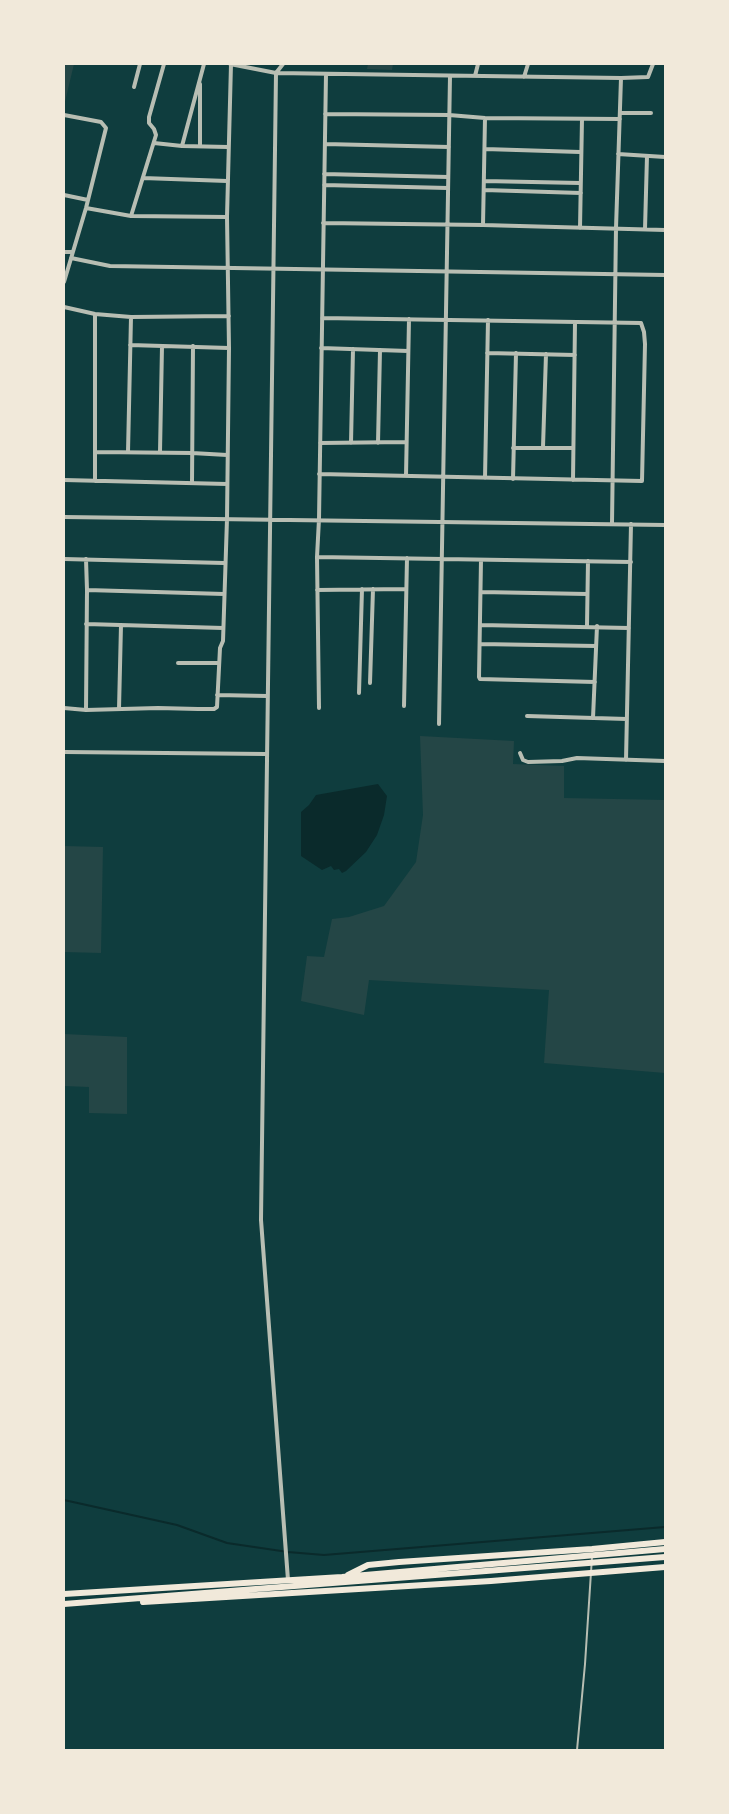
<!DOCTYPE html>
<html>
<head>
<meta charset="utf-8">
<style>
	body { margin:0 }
	#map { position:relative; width:729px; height:1814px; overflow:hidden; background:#0f3d3e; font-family:"Sofia Sans Condensed",sans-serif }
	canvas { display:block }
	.frame { position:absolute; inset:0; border:65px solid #f1e9da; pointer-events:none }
</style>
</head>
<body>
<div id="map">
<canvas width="729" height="1814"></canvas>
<div class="frame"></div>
</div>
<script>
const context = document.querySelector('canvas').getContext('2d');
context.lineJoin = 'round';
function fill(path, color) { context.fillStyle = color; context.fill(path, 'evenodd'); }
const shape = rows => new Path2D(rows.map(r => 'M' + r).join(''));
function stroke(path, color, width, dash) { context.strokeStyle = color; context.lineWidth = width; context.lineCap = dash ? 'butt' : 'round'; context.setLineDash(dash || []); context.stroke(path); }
fill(shape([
	[64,64,74,64,64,106],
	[368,64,393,64,392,70,367,69],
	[420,736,514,741,513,764,564,766,564,798,665,800,665,1073,544,1063,549,990,369,980,364,1015,301,1001,307,956,324,957,332,919,349,917,384,906,416,862,423,815],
	[64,846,103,847,101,953,64,952],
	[64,1034,127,1037,127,1114,89,1113,89,1087,64,1086]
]), '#244646');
fill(shape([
	[378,784,387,796,384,815,377,835,366,852,346,871,342,873,339,869,334,870,331,866,322,870,301,856,301,812,309,805,316,795]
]), '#0a2a2b');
stroke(shape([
	[64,1500,177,1525,227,1543,288,1552,324,1555,665,1527]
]), '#0a2a2b', 2);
stroke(shape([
	[577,1750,585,1664,592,1557]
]), '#b8beb3', 2);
stroke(shape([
	[230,64,276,73,621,78,648,77,653,64],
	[276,73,261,1220,288,1580],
	[276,73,283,64],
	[475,76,478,64],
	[524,77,528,64],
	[200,84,200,146],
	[134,87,140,64],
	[620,113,651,113],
	[325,114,449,115,485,118,620,119],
	[64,115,101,122,106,128,86,208,64,282],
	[154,143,182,146,228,147],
	[325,144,449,147],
	[182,146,204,64],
	[485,149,580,152],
	[618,154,665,157],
	[324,174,448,177],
	[143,178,227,181],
	[484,181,580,183],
	[324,185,448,188],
	[484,190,581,193],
	[64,195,88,200],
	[86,208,131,216,227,217],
	[131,216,156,135,154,129,149,123,149,117,164,64],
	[323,223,483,225,665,230],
	[483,225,485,118],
	[580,228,582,119],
	[645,229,647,156],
	[64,252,73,252],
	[71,258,110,266,665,275],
	[64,307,95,314,131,317,229,316],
	[95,314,95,481],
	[130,345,229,348],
	[321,348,408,351],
	[487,353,575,355],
	[320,443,406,442],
	[351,443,353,349],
	[378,443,380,350],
	[543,447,546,354],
	[513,448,573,448],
	[95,452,192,453,227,455],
	[128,452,131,317],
	[160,452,162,346],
	[319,474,642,481,645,344,644,332,641,323,322,318],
	[406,476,409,319],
	[485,478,488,320],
	[513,479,516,353],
	[64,480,227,484],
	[573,480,575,322],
	[192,483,193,346],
	[64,517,665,525],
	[612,523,616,228,621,78],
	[317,557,631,562],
	[64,559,224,563],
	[86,559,87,590,86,710],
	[481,560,479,677,480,679,595,682],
	[87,590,224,594],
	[317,590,406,589],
	[481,592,587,594],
	[86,624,223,628],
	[480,625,629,628],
	[587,626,588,561],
	[480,644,596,646],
	[178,663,219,663],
	[370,683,373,589],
	[359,693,362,589],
	[217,695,267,696],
	[404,706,407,558],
	[64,708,86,710,158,708,198,709,214,709,217,707,220,648,223,641,227,519,229,348,227,217,231,64],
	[319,708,317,557,319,519,326,74],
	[119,709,121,625],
	[527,716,627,719],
	[593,718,597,626],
	[439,724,450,76],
	[64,752,266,754],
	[520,753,523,760,528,762,562,761,577,758,665,761],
	[626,760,631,524]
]), '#b8beb3', 4);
stroke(shape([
	[348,1575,368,1565,399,1562,592,1549,665,1542],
	[64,1594,342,1577,665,1549],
	[143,1602,491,1581,665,1567],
	[64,1604,665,1557]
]), '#f1e9da', 6);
</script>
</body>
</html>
